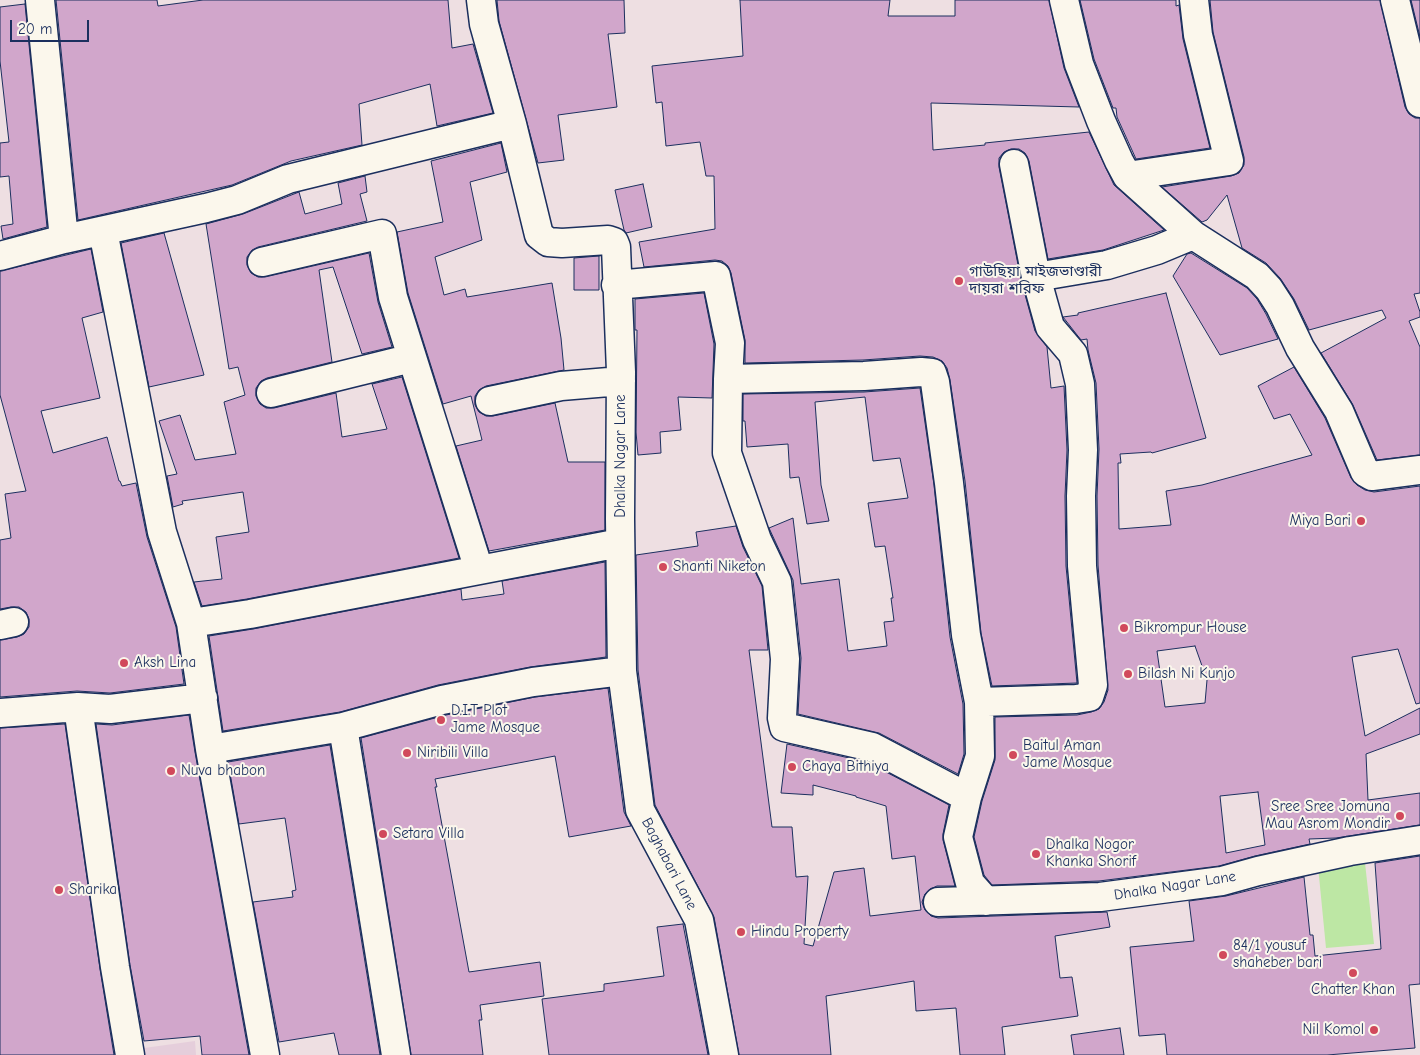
<!DOCTYPE html>
<html>
<head>
<meta charset="utf-8">
<style>
	body { margin:0 }
	#map { position:relative; width:1420px; height:1055px; overflow:hidden; background:#eedfe2; font-family:"Comic Neue",sans-serif }
	canvas { display:block }
	.scale { position:absolute; left:10px; top:20px; width:79px; height:22px; box-sizing:border-box; border:2px solid #1b2f5e; border-top:0; padding-left:6px; font-size:15px; line-height:18px; white-space:nowrap; color:#1b2f5e; -webkit-text-stroke:4px #fbf7ec; paint-order:stroke }
</style>
</head>
<body>
<div id="map">
<canvas width="1420" height="1055"></canvas>
<div class="scale">20 m</div>
</div>
<script>
const context = document.querySelector('canvas').getContext('2d');
context.lineJoin = 'round';
function fill(path, color) { context.fillStyle = color; context.fill(path, 'evenodd'); }
const shape = rows => new Path2D(rows.map(r => 'M' + r).join(''));
function stroke(path, color, width, dash) { context.strokeStyle = color; context.lineWidth = width; context.lineCap = dash ? 'butt' : 'round'; context.setLineDash(dash || []); context.stroke(path); }
function label(font, color, halo, rows, align = 'center') {
  context.font = font + ' "Comic Neue","Noto Sans Bengali",sans-serif'; context.lineWidth = 4; context.setLineDash([]); context.textBaseline = 'middle'; context.strokeStyle = halo; context.fillStyle = color; for (const [text, x, y, turn = 0] of rows) {
    context.save(); context.translate(x, y); context.rotate((+turn || 0) * Math.PI / 180); context.textAlign = isNaN(turn) ? turn : align; if (halo) context.strokeText(text, 0, 0); context.fillText(text, 0, 0); context.restore();
  }
}
fill(shape([
	[195,1041,196,1055,145,1055,144,1048]
]), '#e5cedb');
fill(shape([
	[1365,863,1374,944,1326,948,1318,866]
]), '#bde7a4');
const building = shape([
	[56,0,157,0,158,6,203,0,448,0,452,48,473,44,493,113,437,126,430,84,359,104,362,145,291,161,232,185,78,220,56,0],
	[497,0,624,0,625,33,608,34,617,107,558,115,564,160,538,163,499,21,497,0],
	[740,0,890,0,888,16,955,16,955,0,1049,0,1064,68,1079,107,931,103,933,150,985,145,985,143,1089,132,1114,185,1164,230,1103,250,1048,259,1029,161,1025,153,1019,149,1011,149,1004,152,999,158,999,167,1021,280,1035,331,1047,347,1051,388,1064,386,1067,450,1065,496,1066,566,1077,683,992,686,981,633,965,481,950,380,947,368,942,361,933,357,920,356,863,360,745,363,745,340,731,273,728,266,722,261,715,260,644,267,639,242,715,229,714,176,706,176,700,142,666,146,662,102,656,103,652,66,743,56,740,0],
	[1080,0,1176,0,1176,6,1179,5,1183,39,1210,148,1136,159,1117,117,1116,108,1113,108,1094,59,1080,0],
	[1210,0,1380,0,1405,107,1409,114,1415,118,1420,118,1420,293,1414,294,1420,312,1420,317,1409,321,1420,347,1420,455,1377,460,1353,405,1321,353,1386,318,1382,310,1309,330,1294,299,1280,278,1266,263,1242,248,1227,195,1207,220,1202,222,1162,187,1231,176,1239,173,1244,165,1244,157,1213,32,1210,0],
	[1411,0,1420,0,1420,37,1411,0],
	[25,4,47,227,3,239,1,226,13,224,9,176,0,177,0,143,9,142,0,61,0,7,25,4],
	[501,143,507,172,470,182,482,240,435,257,444,295,465,289,467,297,552,283,561,338,564,370,486,386,479,390,475,396,475,405,479,412,486,416,493,416,555,403,568,462,605,462,605,530,489,551,456,446,482,440,471,396,443,404,408,293,397,232,443,222,431,161,501,143],
	[365,176,367,192,360,194,367,221,258,247,252,250,247,257,247,265,251,273,258,277,265,277,369,253,378,302,392,347,362,354,333,267,319,270,332,362,267,378,261,381,256,388,256,396,260,404,266,408,274,408,336,393,342,437,387,429,372,384,402,377,459,558,247,599,202,606,194,582,222,579,216,537,249,532,243,492,182,501,183,504,173,507,167,476,177,474,159,421,180,415,195,460,236,454,224,402,245,395,238,367,229,369,206,224,243,214,299,192,305,214,342,204,338,183,365,176],
	[643,184,652,227,626,233,624,230,615,190,643,184],
	[164,233,204,375,149,387,121,243,164,233],
	[91,249,103,312,82,318,100,398,41,411,53,453,107,437,119,481,120,481,122,486,136,483,147,537,176,627,184,684,110,693,77,691,0,697,0,640,17,637,24,634,29,627,29,619,26,612,19,607,11,607,0,609,0,540,11,538,5,494,26,491,0,395,0,271,91,249],
	[1191,253,1247,288,1257,299,1266,314,1278,339,1220,355,1173,276,1187,254,1191,253],
	[599,256,599,290,574,290,574,258,599,256],
	[704,293,714,344,712,398,678,397,681,430,660,432,661,453,638,455,636,432,637,330,635,330,635,299,704,293],
	[1166,293,1206,438,1152,453,1151,452,1120,454,1121,463,1118,463,1119,529,1171,525,1166,491,1202,485,1312,455,1290,414,1274,419,1258,386,1294,367,1325,418,1351,478,1357,485,1365,490,1374,492,1420,486,1420,703,1416,704,1398,649,1352,657,1365,736,1420,708,1420,734,1366,754,1368,800,1420,793,1420,825,1336,838,1309,839,1310,844,1255,856,1219,866,1099,881,992,885,984,875,974,837,982,801,995,760,995,717,1077,715,1091,712,1099,709,1104,702,1108,690,1098,565,1097,496,1099,449,1096,383,1088,350,1087,339,1081,340,1063,317,1078,315,1078,313,1166,293],
	[1195,646,1207,680,1205,703,1165,707,1157,651,1195,646],
	[1258,792,1265,845,1226,853,1220,796,1258,792],
	[920,388,934,485,950,637,963,704,964,754,958,774,879,733,798,714,801,658,793,580,769,528,793,518,801,584,839,579,848,651,887,646,884,622,894,621,891,598,893,598,885,546,875,547,868,503,908,498,900,458,873,461,865,397,815,402,821,485,829,521,807,524,799,477,790,478,788,444,747,447,745,421,743,421,743,394,864,392,920,388],
	[736,526,743,547,762,586,768,650,749,650,772,827,792,827,796,877,808,876,804,944,813,946,834,872,864,868,870,916,921,910,915,856,892,859,886,806,856,797,856,796,813,785,813,795,781,793,787,744,867,762,949,805,943,834,943,840,955,886,937,886,930,889,925,894,922,902,925,910,931,916,938,918,1107,912,1110,927,1055,936,1060,978,1072,977,1078,1016,1002,1027,1005,1055,960,1055,956,1008,916,1011,914,981,826,996,831,1055,739,1055,714,917,655,805,638,670,636,555,698,546,696,532,736,526],
	[605,562,606,657,530,667,438,685,340,712,223,731,209,636,253,629,461,589,462,600,504,594,502,581,605,562],
	[608,688,624,812,631,826,569,837,555,756,435,779,437,787,435,787,469,972,540,962,544,996,480,1005,482,1020,479,1020,483,1055,411,1055,361,738,446,715,535,697,608,688],
	[189,715,195,752,249,1055,202,1055,200,1036,144,1041,130,965,96,724,112,725,189,715],
	[65,724,100,969,114,1055,0,1055,0,728,65,724],
	[330,745,380,1055,339,1055,334,1033,279,1042,253,902,293,897,292,891,296,890,285,818,239,824,228,762,330,745],
	[1420,856,1420,984,1409,985,1415,1048,1327,1055,1167,1055,1165,1034,1139,1036,1130,947,1194,941,1189,901,1226,896,1304,877,1310,935,1313,935,1315,956,1381,949,1375,863,1420,856],
	[683,924,708,1055,549,1055,542,999,604,991,604,984,664,976,657,927,683,924],
	[1120,1028,1124,1055,1074,1055,1071,1035,1120,1028]
]);
fill(building, '#d1a6cb');
stroke(building, '#1b2f5e', 1);
const minor = shape([
	[40,0,64,239],
	[481,0,484,24,512,124,539,235,548,242,562,243,608,240,614,242,616,247,621,372,620,519,622,671,640,810,699,920,724,1055],
	[1064,0,1079,64,1101,121,1119,161,1127,176,1193,235,1257,276,1269,289,1280,306,1300,348,1339,411,1365,472,1372,476,1420,470],
	[1395,0,1420,103],
	[1127,176,1229,161,1198,35,1194,0],
	[103,231,162,532,191,623,210,749,265,1055],
	[0,256,64,239,206,208,237,200,288,179,512,124],
	[262,262,382,234,393,297,479,570],
	[1036,277,1107,265,1157,250,1193,235],
	[616,285,716,276,730,343,728,379,727,453,757,540,777,582,785,659,782,718,784,727,872,747,967,797],
	[728,379,864,376,921,372,932,373,935,382,949,483,966,635,979,702,980,756,967,797,958,837,970,883,986,901],
	[271,393,412,358],
	[490,401,561,386,621,381],
	[191,623,250,614,620,543],
	[0,625,14,622],
	[979,702,1076,699,1089,697,1093,685,1082,566,1081,496,1083,450,1080,384,1073,354,1050,327,1036,277,1014,164],
	[78,707,115,967,130,1055],
	[0,713,78,707,110,709,203,698],
	[343,727,396,1055],
	[210,749,343,727,442,700,533,682,622,671],
	[938,902,1100,897,1222,881,1258,871,1350,851,1420,840]
]);
stroke(minor, '#1b2f5e', 31);
stroke(minor, '#fbf7ec', 28);
for (const [x, y, r, color] of [
	[959,281,5,"#d1495b"],
	[1361,521,5,"#d1495b"],
	[663,567,5,"#d1495b"],
	[1124,628,5,"#d1495b"],
	[124,663,5,"#d1495b"],
	[1128,674,5,"#d1495b"],
	[441,720,5,"#d1495b"],
	[407,753,5,"#d1495b"],
	[1013,755,5,"#d1495b"],
	[792,767,5,"#d1495b"],
	[171,771,5,"#d1495b"],
	[1400,816,5,"#d1495b"],
	[383,834,5,"#d1495b"],
	[1036,854,5,"#d1495b"],
	[59,890,5,"#d1495b"],
	[741,932,5,"#d1495b"],
	[1223,955,5,"#d1495b"],
	[1353,973,5,"#d1495b"],
	[1374,1030,5,"#d1495b"]
]) { const dot = new Path2D(); dot.arc(x, y, r, 0, 2 * Math.PI); context.fillStyle = color; context.fill(dot); stroke(dot, '#fbf7ec', 2); }
label('15px', '#1b2f5e', '#fbf7ec', [
	["গাউছিয়া মাইজভাণ্ডারী",969,272],
	["দায়রা শরিফ",969,289],
	["Miya Bari",1351,521,"right"],
	["Shanti Niketon",673,567],
	["Bikrompur House",1134,628],
	["Aksh Lina",134,663],
	["Bilash Ni Kunjo",1138,674],
	["D.I.T Plot",451,711],
	["Jame Mosque",451,728],
	["Baitul Aman",1023,746],
	["Jame Mosque",1023,763],
	["Niribili Villa",417,753],
	["Chaya Bithiya",802,767],
	["Nuva bhabon",181,771],
	["Sree Sree Jomuna",1390,807,"right"],
	["Mau Asrom Mondir",1390,824,"right"],
	["Setara Villa",393,834],
	["Dhalka Nogor",1046,845],
	["Khanka Shorif",1046,862],
	["Sharika",69,890],
	["Hindu Property",751,932],
	["84/1 yousuf",1233,946],
	["shaheber bari",1233,963],
	["Chatter Khan",1353,990,"center"],
	["Nil Komol",1364,1030,"right"]
], 'left');
label('15px', '#1b2f5e', '#fbf7ec', [
	["Dhalka Nagar Lane",621,456,-90],
	["Baghabari Lane",669,864,62],
	["Dhalka Nagar Lane",1175,886,-9]
]);
</script>
</body>
</html>
